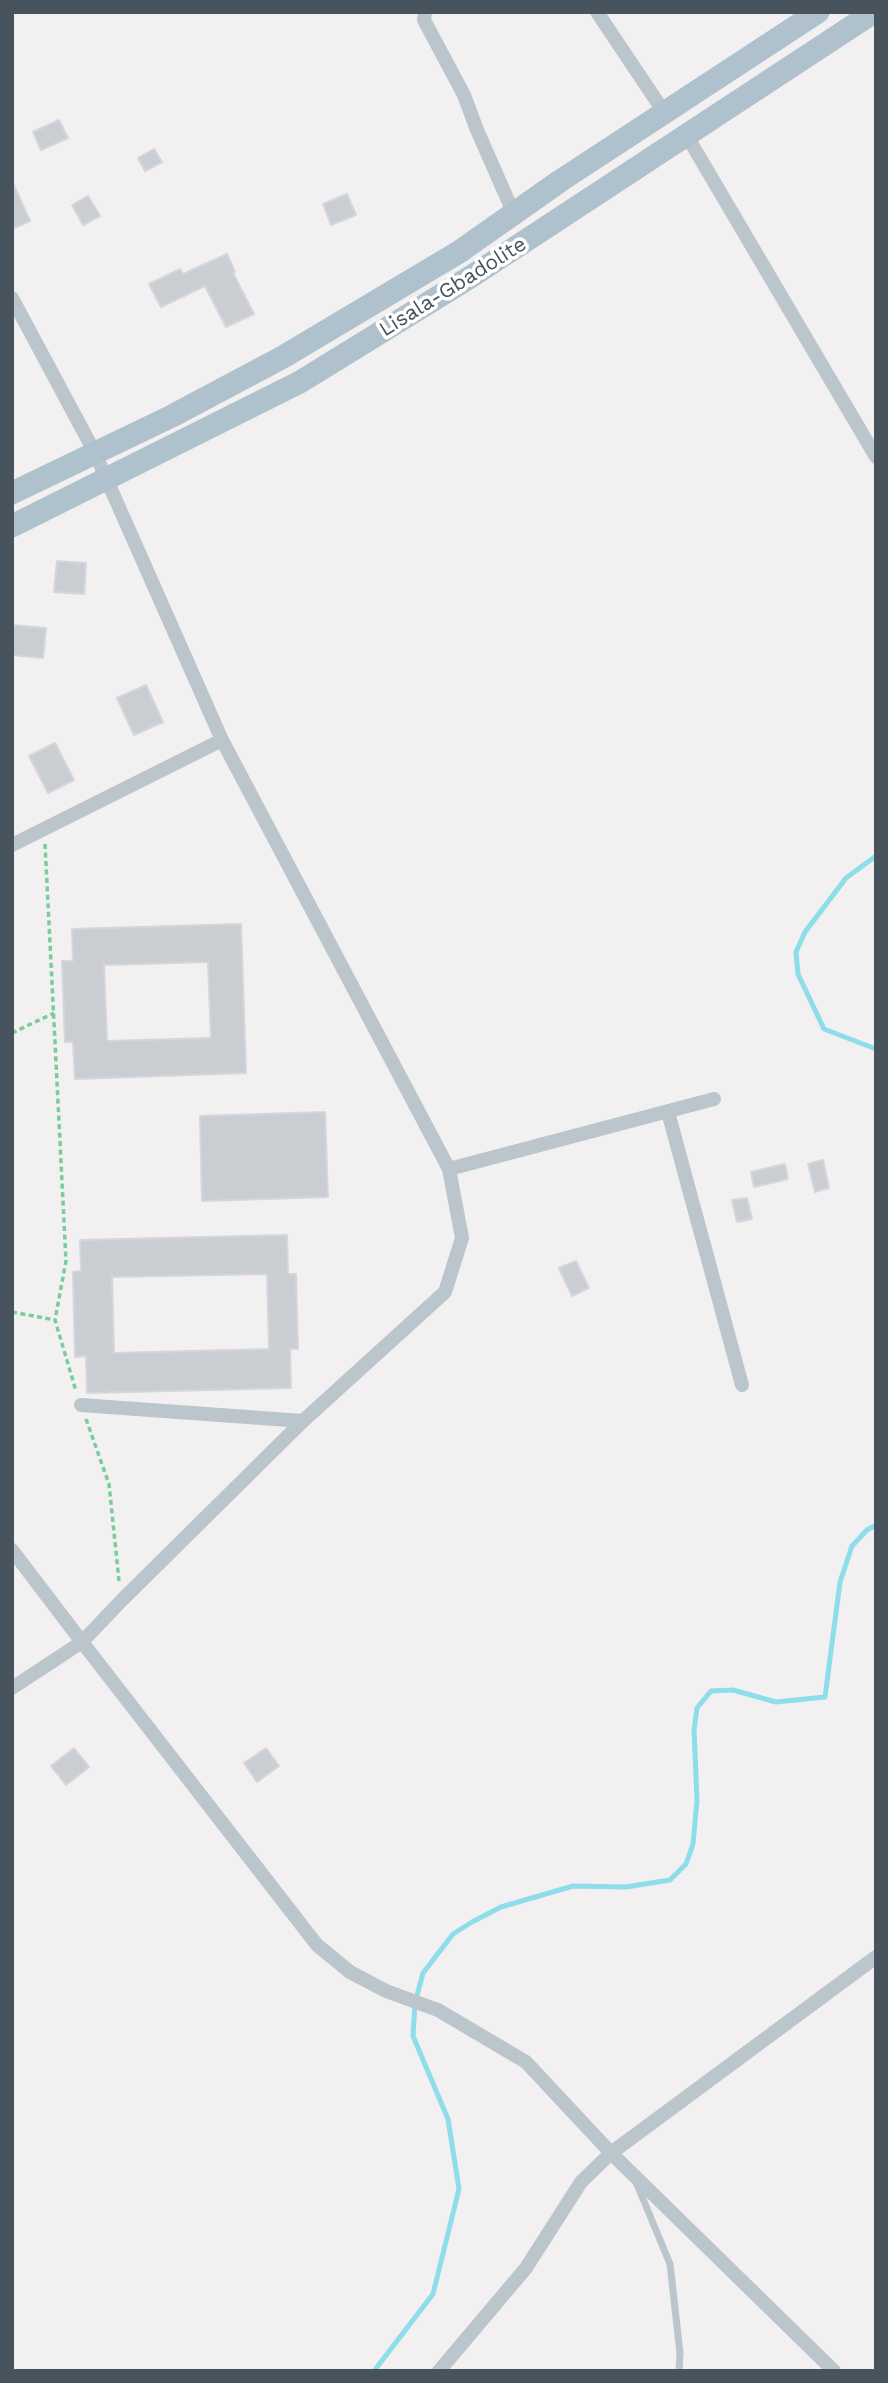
<!DOCTYPE html>
<html>
<head>
<meta charset="utf-8">
<style>
	body { margin:0 }
	#map { position:relative; width:888px; height:2383px; overflow:hidden; background:#f2f0f0; font-family:"Work Sans",sans-serif }
	canvas { display:block }
	.frame { position:absolute; inset:0; border:14px solid #48545d; pointer-events:none }
</style>
</head>
<body>
<div id="map">
<canvas width="888" height="2383"></canvas>
<div class="frame"></div>
</div>
<script>
const context = document.querySelector('canvas').getContext('2d');
context.lineJoin = 'round';
const shape = rows => new Path2D(rows.map(r => 'M' + r).join(''));
function stroke(path, color, width, dash) { context.strokeStyle = color; context.lineWidth = width; context.lineCap = dash ? 'butt' : 'round'; context.setLineDash(dash || []); context.stroke(path); }
function fill(path, color) { context.fillStyle = color; context.fill(path, 'evenodd'); }
function label(font, color, halo, rows, align = 'center') {
  context.font = font + ' "Work Sans",sans-serif'; context.lineWidth = 7; context.setLineDash([]); context.textBaseline = 'middle'; context.strokeStyle = halo; context.fillStyle = color; for (const [text, x, y, turn = 0] of rows) {
    context.save(); context.translate(x, y); context.rotate((+turn || 0) * Math.PI / 180); context.textAlign = isNaN(turn) ? turn : align; if (halo) context.strokeText(text, 0, 0); context.fillText(text, 0, 0); context.restore();
  }
}
stroke(shape([
	[876,856,846,878,805,932,796,952,798,974,824,1029,876,1049],
	[374,2371,433,2294,459,2189,448,2119,413,2036,415,2003,423,1973,453,1934,472,1922,501,1907,573,1886,626,1887,670,1880,686,1864,693,1844,697,1800,694,1730,697,1708,711,1691,733,1690,776,1702,825,1697,840,1582,852,1546,867,1530,876,1525]
]), '#8dddea', 5);
const building = shape([
	[59,120,68,138,41,150,33,132,59,120],
	[154,149,162,162,145,171,138,158,154,149],
	[12,181,30,221,12,229,12,181],
	[347,194,356,215,331,225,323,204,347,194],
	[88,196,100,216,83,225,72,205,88,196],
	[227,254,235,272,233,273,254,314,226,327,205,286,161,307,149,284,180,269,183,274,227,254],
	[57,561,86,563,84,594,54,592,57,561],
	[12,625,46,628,43,658,12,655,12,625],
	[146,685,163,722,134,735,117,698,146,685],
	[55,743,74,780,48,793,29,756,55,743],
	[241,924,246,1073,75,1079,73,1042,65,1042,62,961,73,961,72,929,241,924],
	[208,962,211,1038,107,1041,104,965,208,962],
	[325,1112,328,1197,202,1201,200,1116,325,1112],
	[823,1160,829,1188,815,1192,808,1164,823,1160],
	[785,1164,788,1179,754,1187,751,1172,785,1164],
	[747,1198,752,1219,737,1222,732,1200,747,1198],
	[287,1235,288,1274,296,1274,298,1349,290,1349,291,1388,87,1393,86,1356,75,1357,73,1272,81,1271,80,1240,287,1235],
	[267,1274,269,1349,114,1353,112,1277,267,1274],
	[576,1261,589,1288,572,1296,559,1268,576,1261],
	[74,1748,89,1767,66,1785,51,1766,74,1748],
	[266,1748,279,1766,257,1782,244,1763,266,1748]
]);
fill(building, '#cacdd2');
stroke(building, '#d4d6db', 2);
stroke(shape([
	[45,844,66,1261,55,1320,76,1391],
	[12,1033,54,1013],
	[12,1312,55,1320],
	[86,1419,109,1484,119,1581]
]), '#78cc9d', 3.5, [5, 3.5]);
stroke(shape([
	[636,2182,670,2264,680,2353,679,2371]
]), '#bbc5cc', 7);
stroke(shape([
	[425,12,424,20,464,95,477,130,514,214],
	[597,12,664,112],
	[687,136,876,457],
	[12,298,95,453,222,740,449,1169,462,1238,445,1292,303,1421,121,1601,82,1642,317,1945,350,1972,386,1991,438,2010,526,2062,611,2153,834,2371],
	[12,845,222,740],
	[668,1112,742,1385],
	[449,1169,714,1099],
	[81,1405,303,1421],
	[12,1550,82,1642,12,1688],
	[439,2371,526,2268,581,2182,611,2153,876,1957]
]), '#bbc5cc', 14);
stroke(shape([
	[12,493,172,416,283,357,459,252,560,181,818,12],
	[12,526,300,382,472,276,874,12]
]), '#b0c1ce', 23);
label('21px', '#48545d', '#fff', [
	["Lisala-Gbadolite",453,287,-32]
]);
</script>
</body>
</html>
